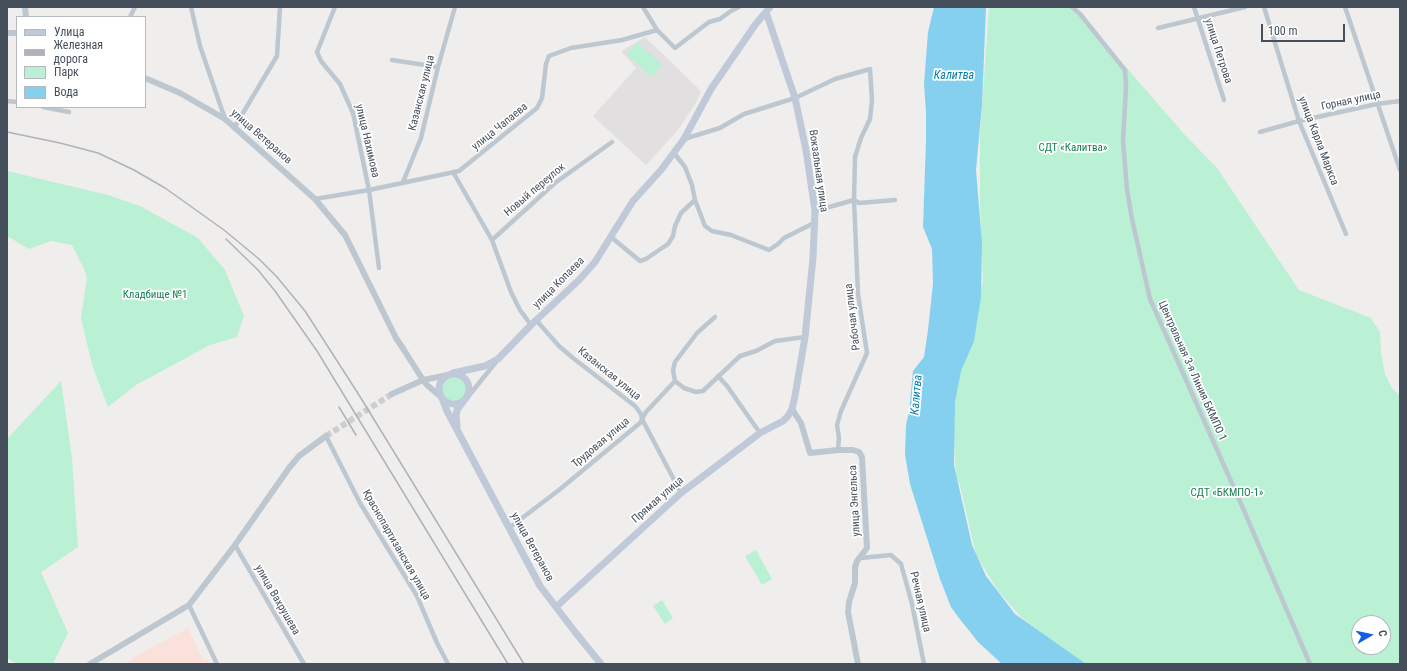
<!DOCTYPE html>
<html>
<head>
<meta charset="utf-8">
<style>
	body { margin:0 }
	#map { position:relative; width:1407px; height:671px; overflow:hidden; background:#f0eded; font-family:"Roboto Condensed",sans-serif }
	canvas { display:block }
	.frame { position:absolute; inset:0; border:8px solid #454f5c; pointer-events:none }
	.legend { position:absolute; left:16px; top:16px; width:130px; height:92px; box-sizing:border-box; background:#fff; border:1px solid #b5b9be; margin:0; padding:5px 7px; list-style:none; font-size:12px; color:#454f5c }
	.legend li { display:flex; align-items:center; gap:8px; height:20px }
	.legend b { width:20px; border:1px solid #b5b9be }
	.north { position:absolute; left:1351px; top:615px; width:40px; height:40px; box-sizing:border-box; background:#fff; border:1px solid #b5b9be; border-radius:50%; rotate:81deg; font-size:11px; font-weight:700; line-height:16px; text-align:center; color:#454f5c }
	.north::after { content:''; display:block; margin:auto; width:14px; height:18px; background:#135ee5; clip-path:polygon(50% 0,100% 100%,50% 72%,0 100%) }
	.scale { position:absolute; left:1261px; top:24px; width:84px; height:18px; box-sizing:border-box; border:2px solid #454f5c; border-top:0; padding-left:5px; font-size:12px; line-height:14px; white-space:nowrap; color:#454f5c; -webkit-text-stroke:3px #fff; paint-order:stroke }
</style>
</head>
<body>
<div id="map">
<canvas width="1407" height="671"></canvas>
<div class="frame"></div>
<ul class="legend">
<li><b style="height:5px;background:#bfc9d7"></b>Улица</li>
<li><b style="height:5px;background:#afb2b8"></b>Железная дорога</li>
<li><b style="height:11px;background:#baf0d3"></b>Парк</li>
<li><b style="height:11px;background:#85d0ef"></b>Вода</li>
</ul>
<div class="north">С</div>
<div class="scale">100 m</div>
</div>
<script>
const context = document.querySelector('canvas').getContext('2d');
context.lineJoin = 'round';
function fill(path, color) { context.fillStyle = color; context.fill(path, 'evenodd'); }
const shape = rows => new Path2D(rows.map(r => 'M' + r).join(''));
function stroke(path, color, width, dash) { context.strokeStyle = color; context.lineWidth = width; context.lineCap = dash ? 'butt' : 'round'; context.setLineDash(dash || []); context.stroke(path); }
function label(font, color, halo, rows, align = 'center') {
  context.font = font + ' "Roboto Condensed",sans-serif'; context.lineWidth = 3.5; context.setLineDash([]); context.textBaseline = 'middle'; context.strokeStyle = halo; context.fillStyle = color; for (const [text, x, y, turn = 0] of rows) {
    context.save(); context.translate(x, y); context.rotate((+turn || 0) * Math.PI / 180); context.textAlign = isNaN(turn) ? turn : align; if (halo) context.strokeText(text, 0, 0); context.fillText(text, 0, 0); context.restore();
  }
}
fill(shape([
	[645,37,697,87,701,92,694,106,678,130,646,165,593,116,636,68,621,51]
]), '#e1dfdf');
fill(shape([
	[188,628,203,660,207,659,209,664,125,664,133,659,132,658]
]), '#fbe1dc');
fill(shape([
	[989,7,1074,7,1184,134,1217,168,1299,290,1371,318,1380,332,1381,353,1385,374,1392,388,1400,396,1400,664,1082,664,1022,618,998,591,976,555,960,485,956,476,954,438,955,390,964,354,977,313,983,281,980,208,980,136],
	[1359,623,1383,623,1383,647,1359,647],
	[637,42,662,65,651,77,627,54],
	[7,171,108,195,140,206,198,238,225,270,244,316,237,337,210,345,136,385,108,407,92,365,81,318,87,277,84,269,72,245,51,241,29,249,7,236],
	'442 389a12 12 0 1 1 24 0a12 12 0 1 1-24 0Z',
	[61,381,72,458,78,547,41,572,68,633,53,664,18,664,7,658,7,439],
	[756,550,772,579,762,585,745,556],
	[662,600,673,618,665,624,653,606]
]), '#baf0d3');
fill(shape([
	[934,7,986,7,982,105,976,170,982,244,981,297,974,341,961,371,955,402,954,465,972,545,986,576,1015,614,1086,664,1002,664,978,642,959,618,951,607,940,579,910,484,905,455,906,425,909,412,913,371,924,357,928,330,933,284,932,249,923,227,926,140,926,112,924,84,928,32]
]), '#85d0ef');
stroke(shape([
	[326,436,392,394]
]), '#cecdd0', 6, [6, 3]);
stroke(shape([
	[191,7,200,46,225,119],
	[335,7,317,52,321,61,340,84,353,113,369,190,379,268],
	[643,7,657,30,675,48,709,22,720,19,731,11,739,7],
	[1072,7,1080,14,1125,70,1126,87,1123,140,1127,190,1132,219,1150,299,1242,506,1310,664],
	[1194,7,1224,100],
	[1264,7,1299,121,1346,234],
	[1345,7,1400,170],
	[130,17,135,7],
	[1158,28,1245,7],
	[392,60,438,67],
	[7,101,17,102],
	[43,107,69,112],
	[234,128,277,56,280,7],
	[1260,132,1299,121,1377,104,1400,101],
	[684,139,720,128,744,114,795,98,835,79,870,69,872,100,870,119,861,138,855,157,854,200,858,294,867,353,841,411,837,425,839,438,838,450],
	[674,153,685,167,692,185,695,200,705,226,712,231,731,235,769,250,778,244,784,238,814,223],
	[453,172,492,240,511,292,520,310,531,325],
	[403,182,421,138,438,67,455,7],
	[315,199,369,190,459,171,537,108,542,98,546,64,549,56,571,48,622,40,657,30],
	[815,211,854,200,859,203,895,200],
	[611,237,640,261,646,259,668,244,673,236,675,226,681,213,695,200],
	[492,240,555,183,612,142],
	[536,320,559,346,573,358,635,406,641,414,642,419,681,493],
	[718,376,727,386,760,433],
	[675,381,684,388,696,392,703,391,740,356,756,351,775,341,805,337],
	[675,381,673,370,675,362,697,333,715,317],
	[467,398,496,362],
	[326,436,360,503,417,596,437,643,448,664],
	[509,528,559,490,640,423,646,412,675,381],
	[235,545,304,664],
	[861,558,891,555,901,564,912,604,924,664],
	[189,605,217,664]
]), '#bdc7d0', 4.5);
stroke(shape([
	[25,7,26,17],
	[7,33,17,33],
	[145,78,180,93,225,119,315,199,345,235,396,338,404,350,423,380,427,385,440,396],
	[392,394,423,380,448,375],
	[792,409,801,423,810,453,838,450,853,450,859,452,862,457,867,548,857,561,855,567,855,583,849,602,848,612,858,664],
	[90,664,189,605,235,545,289,468,299,456,326,436]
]), '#bdc7d0', 6);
stroke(shape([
	[453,373,485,366,498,359,531,325,579,280,595,262,633,201,661,170,684,139,711,89,755,25,770,7],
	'439 389a15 15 0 1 1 30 0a15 15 0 1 1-30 0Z',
	[442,398,447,411,540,586,575,632,601,664],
	[457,427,456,415,457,410,463,402],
	[556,607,681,493,760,433,783,421,788,416,792,409,795,396,805,337,813,258,815,211,806,150,795,98,766,12]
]), '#bfc9d7', 7);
stroke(shape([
	[7,132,60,143,98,153,134,170,165,188,224,230,259,259,277,277,305,311,359,395,524,664],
	[226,239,258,270,275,291,317,351,508,664],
	[339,407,356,435]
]), '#afb2b8', 1.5);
label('11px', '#454f5c', '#fff', [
	["улица Петрова",1218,51,72],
	["Казанская улица",422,93,-76],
	["Горная улица",1351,101,-12],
	["улица Чапаева",500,127,-39],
	["улица Ветеранов",261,137,41],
	["улица Нахимова",367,141,77],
	["улица Карла Маркса",1318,141,69],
	["Вокзальная улица",818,171,82],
	["Новый переулок",535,190,-40],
	["улица Копаева",559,283,-45],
	["Рабочая улица",853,317,-97],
	["Центральная 3-я Линия БКМПО 1",1192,371,66],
	["Казанская улица",609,374,39],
	["Трудовая улица",601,443,-40],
	["Прямая улица",658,500,-41],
	["улица Энгельса",855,501,-93],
	["Краснопартизанская улица",396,545,60],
	["улица Ветеранов",532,547,61],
	["улица Вахрушева",277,600,60],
	["Речная улица",920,602,77]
]);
label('11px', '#137f52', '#fff', [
	["СДТ «Калитва»",1073,148],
	["Кладбище №1",155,295],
	["СДТ «БКМПО-1»",1227,493]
]);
label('italic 12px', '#077dac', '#fff', [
	["Калитва",954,76],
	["Калитва",917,395,-85]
]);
</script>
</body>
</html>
